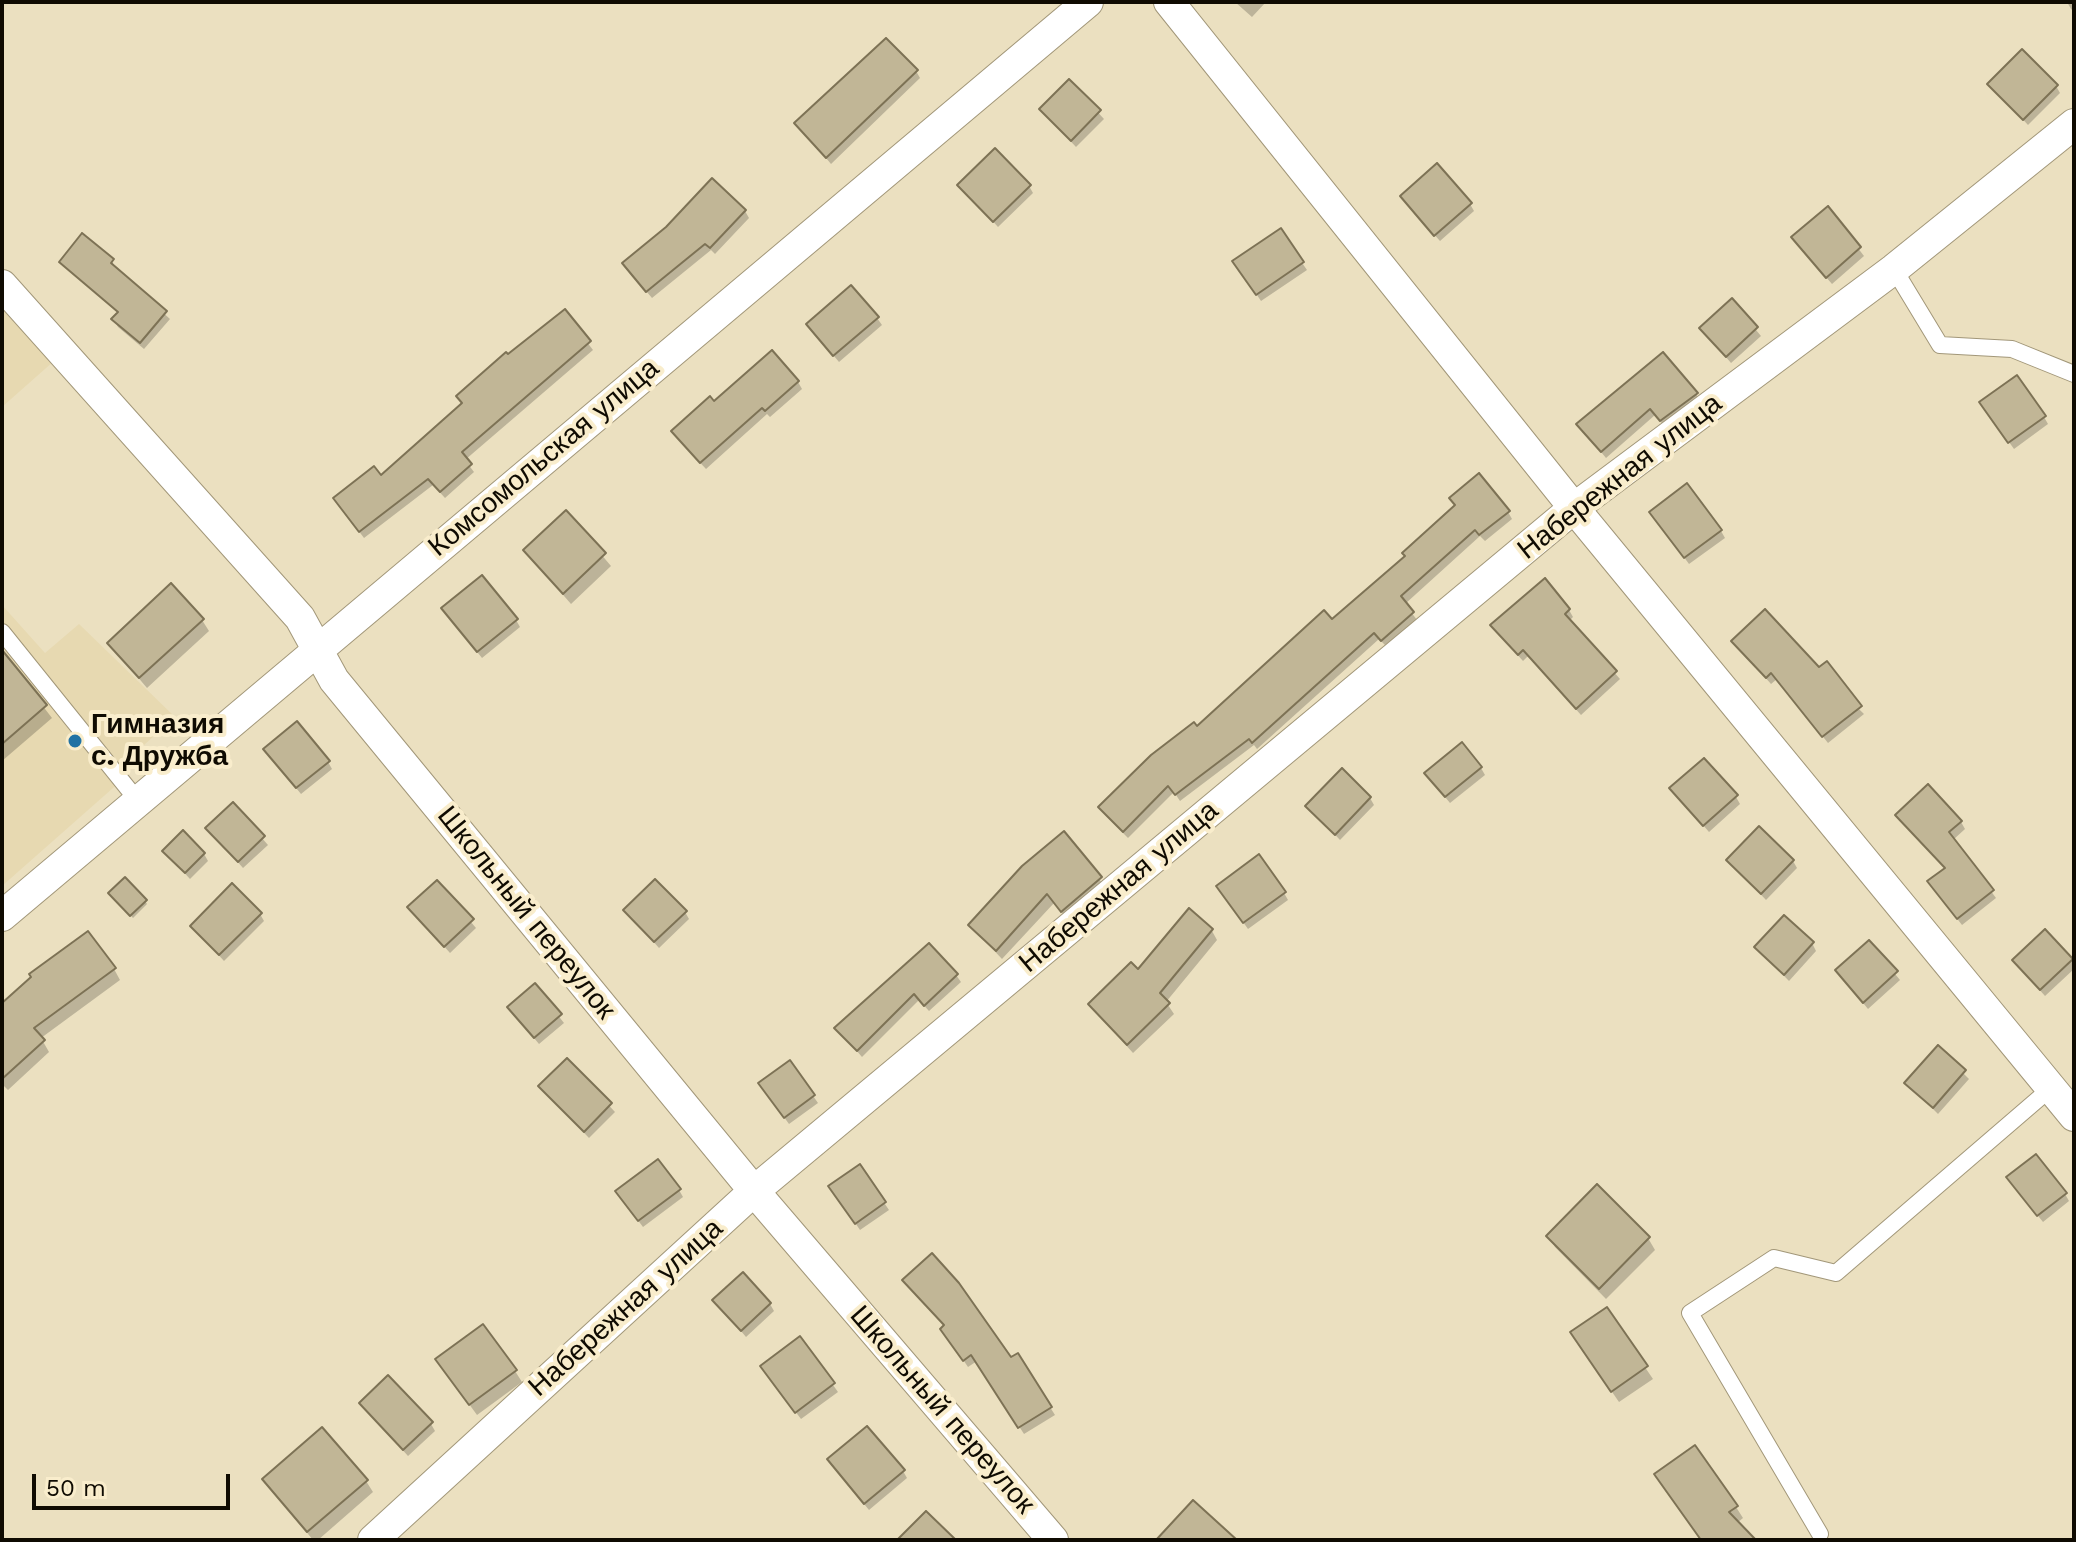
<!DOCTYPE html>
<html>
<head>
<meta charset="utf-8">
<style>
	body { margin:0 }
	#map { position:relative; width:2076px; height:1542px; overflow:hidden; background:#ebe0c0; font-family:"Work Sans",sans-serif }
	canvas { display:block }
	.frame { position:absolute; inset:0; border:4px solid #0f0b02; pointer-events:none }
	.scale { position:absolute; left:32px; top:1474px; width:198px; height:36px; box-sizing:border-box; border:4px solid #0f0b02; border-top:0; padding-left:10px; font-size:24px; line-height:28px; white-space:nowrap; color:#0f0b02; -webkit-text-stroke:6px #f9edcc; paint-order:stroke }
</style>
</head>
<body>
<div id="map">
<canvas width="2076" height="1542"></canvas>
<div class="frame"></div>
<div class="scale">50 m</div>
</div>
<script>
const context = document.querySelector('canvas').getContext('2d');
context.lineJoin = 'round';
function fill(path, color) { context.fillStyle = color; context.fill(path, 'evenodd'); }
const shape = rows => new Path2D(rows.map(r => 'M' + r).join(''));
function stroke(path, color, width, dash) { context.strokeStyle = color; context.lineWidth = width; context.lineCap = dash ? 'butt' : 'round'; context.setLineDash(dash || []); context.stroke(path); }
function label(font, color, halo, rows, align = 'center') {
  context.font = font + ' "Work Sans",sans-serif'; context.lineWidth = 8; context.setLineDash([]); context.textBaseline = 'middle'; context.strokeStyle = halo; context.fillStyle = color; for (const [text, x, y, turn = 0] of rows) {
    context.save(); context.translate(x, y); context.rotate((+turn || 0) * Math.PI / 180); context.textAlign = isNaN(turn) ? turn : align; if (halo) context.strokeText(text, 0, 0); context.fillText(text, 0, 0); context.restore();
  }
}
fill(shape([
	[2,305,54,361,2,407],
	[2,605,45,653,79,624,175,717,123,764,130,773,2,886]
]), '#e7d9b1');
fill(shape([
	[1235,2,1266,2,1252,17],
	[2067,2,2074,2,2074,12,2071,9],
	[916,71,920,78,831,164,797,123],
	[1069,81,1104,119,1076,147,1041,110],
	[1990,84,2056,86,2060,93,2028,125],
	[960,185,1029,186,1033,193,998,227],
	[1406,203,1470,204,1474,211,1440,241],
	[1828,209,1864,256,1832,284,1798,245],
	[745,211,749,218,715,254,711,250,652,298,628,270],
	[1280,231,1307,270,1261,301,1239,268],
	[112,260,115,269,170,319,144,349,118,327,114,320,119,314,61,262],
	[1732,301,1761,336,1731,363,1702,329],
	[564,312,593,350,465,460,474,472,445,498,433,485,364,538,339,505,380,478,463,405,458,397],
	[877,318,882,325,839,362,808,325],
	[798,382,802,389,770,417,767,414,706,469,678,439,714,404],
	[1696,394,1700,401,1665,427,1655,415,1606,458,1578,424],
	[1986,410,2044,417,2048,424,2014,449],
	[1508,512,1512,519,1485,541,1480,536,1405,604,1417,620,1386,646,1379,639,1257,749,1254,745,1180,801,1174,792,1128,838,1105,815,1101,808,1407,557],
	[566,513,611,566,571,604,525,551],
	[1656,519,1721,531,1725,538,1689,564],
	[1545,581,1569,610,1573,617,1569,621,1620,679,1581,715,1528,656,1523,661,1497,632],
	[448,616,516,620,520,627,482,658],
	[202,620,209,631,147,688,109,643],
	[1733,641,1819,670,1864,714,1828,743,1777,679,1771,684],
	[2,653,52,718,2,761],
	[270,756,328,762,332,769,301,794],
	[1481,768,1485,775,1450,803,1431,780],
	[1672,789,1736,797,1740,804,1709,832],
	[1370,798,1374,805,1340,840,1308,806],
	[233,805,268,845,243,868,208,828],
	[1902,822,1961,822,1965,829,1953,840,1996,898,1962,925,1934,889,1946,869],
	[1064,834,1106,888,1068,920,1054,903,1002,959,970,925],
	[164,851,204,854,208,861,190,879],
	[1728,860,1793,861,1797,868,1766,900],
	[437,882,476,928,450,953,410,908],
	[1284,893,1288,900,1248,929,1223,894],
	[113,896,145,901,147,904,133,918],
	[625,910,685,912,689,919,659,948],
	[260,914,264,921,224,961,192,926],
	[1212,931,1217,940,1166,1002,1174,1014,1133,1053,1090,1005],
	[2045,932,2072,960,2074,969,2045,996,2014,961],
	[1869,942,1900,980,1868,1009,1837,971],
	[1812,943,1816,951,1789,981,1757,948],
	[114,969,120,980,41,1038,49,1052,8,1090,2,1084,2,1006],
	[956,975,961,982,929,1011,919,1000,862,1057,837,1028,864,1001],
	[535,986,564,1023,539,1044,509,1008],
	[1938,1048,1969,1079,1938,1114,1907,1083],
	[567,1060,615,1112,589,1138,540,1087],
	[790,1063,818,1103,789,1124,765,1091],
	[859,1166,889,1210,860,1230,835,1193],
	[2013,1185,2065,1194,2069,1201,2043,1222],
	[679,1190,683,1197,643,1227,622,1199],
	[1548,1236,1648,1238,1655,1250,1606,1299,1555,1247],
	[905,1281,1010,1360,1017,1355,1055,1415,1024,1434,977,1361,968,1367,947,1336,945,1327],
	[715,1300,770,1304,774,1311,746,1337],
	[1606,1310,1653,1379,1619,1402,1579,1344],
	[800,1339,838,1392,801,1419,767,1374],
	[445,1371,515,1371,522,1382,477,1415],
	[361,1404,431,1424,435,1431,408,1456],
	[834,1467,903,1471,907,1478,869,1510],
	[264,1480,366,1481,373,1492,318,1540,313,1540],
	[1663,1486,1736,1507,1743,1518,1737,1523,1753,1540,1702,1540]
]), '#0003');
const building = shape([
	[886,38,918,70,826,158,794,123,886,38],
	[2022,49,2058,85,2023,120,1987,84,2022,49],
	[1069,79,1101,110,1071,141,1039,109,1069,79],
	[995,148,1031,185,993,222,957,185,995,148],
	[1437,163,1472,203,1434,236,1400,196,1437,163],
	[712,178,746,210,710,248,705,244,646,292,622,263,666,227,712,178],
	[1828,206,1861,247,1826,278,1791,237,1828,206],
	[1281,228,1304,262,1256,295,1232,261,1281,228],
	[82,233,114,259,111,263,167,311,140,343,111,319,118,312,59,262,82,233],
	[851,285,879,317,833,356,806,324,851,285],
	[1732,298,1758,327,1726,357,1699,328,1732,298],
	[565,309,591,341,462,452,472,464,440,492,428,479,359,532,333,498,374,466,381,475,462,403,456,396,506,352,508,354,565,309],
	[772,350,799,381,765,411,762,408,700,463,671,431,710,396,714,401,772,350],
	[1663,352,1698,393,1660,421,1650,409,1601,452,1576,424,1663,352],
	[2017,375,2046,416,2008,443,1979,402,2017,375],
	[1479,473,1510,511,1479,535,1475,530,1401,596,1414,612,1381,641,1374,633,1252,743,1249,739,1175,795,1168,786,1123,832,1098,807,1151,755,1194,722,1197,726,1324,610,1332,619,1405,556,1402,553,1455,505,1449,498,1479,473],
	[1687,483,1722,530,1684,558,1649,512,1687,483],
	[566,510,606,553,563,594,523,550,566,510],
	[482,575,518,619,477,652,441,608,482,575],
	[1545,578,1570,609,1565,614,1617,671,1576,709,1523,650,1518,655,1490,625,1545,578],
	[171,583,204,619,139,678,107,643,171,583],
	[1765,609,1819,667,1827,661,1862,706,1822,737,1771,673,1766,678,1731,641,1765,609],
	[2,650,47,705,2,744,2,650],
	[297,721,330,761,296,788,263,749,297,721],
	[1462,742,1482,767,1445,797,1424,773,1462,742],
	[1704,758,1738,795,1703,826,1669,788,1704,758],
	[1342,768,1371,797,1335,835,1305,806,1342,768],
	[1928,784,1962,821,1949,832,1994,890,1957,919,1927,881,1945,868,1895,815,1928,784],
	[233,802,265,836,238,862,205,828,233,802],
	[1759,826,1794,860,1761,894,1726,860,1759,826],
	[183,830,205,853,185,873,162,851,183,830],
	[1064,831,1102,877,1061,912,1047,894,996,951,968,925,1022,866,1064,831],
	[1259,854,1286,892,1243,923,1216,886,1259,854],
	[125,877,147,900,130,916,108,893,125,877],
	[655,879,687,911,654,942,623,910,655,879],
	[437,880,474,919,444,947,407,907,437,880],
	[232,883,262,913,219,955,190,926,232,883],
	[1189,908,1213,929,1160,993,1170,1003,1127,1045,1088,1004,1131,962,1138,969,1189,908],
	[1784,915,1814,942,1784,975,1754,947,1784,915],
	[2045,929,2073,959,2040,990,2012,960,2045,929],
	[88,931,116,968,34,1028,45,1040,2,1079,2,1003,31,977,29,974,88,931],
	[1869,940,1898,971,1863,1003,1835,970,1869,940],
	[929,943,958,974,924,1006,914,994,857,1051,834,1028,929,943],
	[535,983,562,1014,534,1038,507,1007,535,983],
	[1938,1045,1966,1070,1933,1108,1904,1083,1938,1045],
	[567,1058,612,1103,584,1132,538,1086,567,1058],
	[790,1060,815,1095,784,1118,758,1083,790,1060],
	[2036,1154,2067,1193,2037,1216,2006,1177,2036,1154],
	[658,1159,681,1189,638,1221,615,1191,658,1159],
	[860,1164,886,1202,855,1224,828,1186,860,1164],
	[1597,1184,1650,1237,1599,1289,1546,1236,1597,1184],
	[932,1253,959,1283,1011,1357,1018,1353,1052,1407,1018,1428,971,1355,963,1361,940,1329,944,1325,902,1280,932,1253],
	[743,1272,771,1303,741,1331,712,1300,743,1272],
	[1607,1307,1648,1366,1611,1392,1570,1332,1607,1307],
	[483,1324,517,1370,469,1405,435,1359,483,1324],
	[800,1336,835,1383,795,1413,760,1366,800,1336],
	[388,1375,433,1422,403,1450,359,1403,388,1375],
	[867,1426,905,1470,864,1504,827,1459,867,1426],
	[322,1427,368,1480,307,1532,262,1479,322,1427],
	[1695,1445,1738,1506,1729,1512,1756,1540,1701,1540,1654,1474,1695,1445],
	[1193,1500,1237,1540,1156,1540,1193,1500],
	[926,1511,956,1540,897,1540,926,1511]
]);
fill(building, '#c1b696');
stroke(building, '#7d7255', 2);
const service = shape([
	[1894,269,1940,345,2012,349,2074,374],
	[2,632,138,801],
	[1820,1534,1690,1313,1774,1258,1836,1273,2051,1088]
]);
const minor = shape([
	[1169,2,1574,508,2074,1116],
	[2,285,300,618,334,680,754,1191,1053,1540],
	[2,916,1088,2],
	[373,1540,754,1191,1574,508,1894,269,2074,124]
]);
stroke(service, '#a29779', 18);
stroke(minor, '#a29779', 32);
stroke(service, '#fff', 16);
stroke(minor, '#fff', 30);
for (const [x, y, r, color] of [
	[75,741,8,"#2172a4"]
]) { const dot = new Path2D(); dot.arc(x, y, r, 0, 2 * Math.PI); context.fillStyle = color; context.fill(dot); stroke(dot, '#f9edcc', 3); }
label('28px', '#0f0b02', '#f9edcc', [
	["Комсомольская улица",544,458,-40],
	["Набережная улица",1620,477,-38],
	["Набережная улица",1119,887,-40],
	["Школьный переулок",526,913,51],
	["Набережная улица",626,1308,-42],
	["Школьный переулок",942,1410,49]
]);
label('bold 28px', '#0f0b02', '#f9edcc', [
	["Гимназия",91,725],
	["с. Дружба",91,757]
], 'left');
</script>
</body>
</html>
